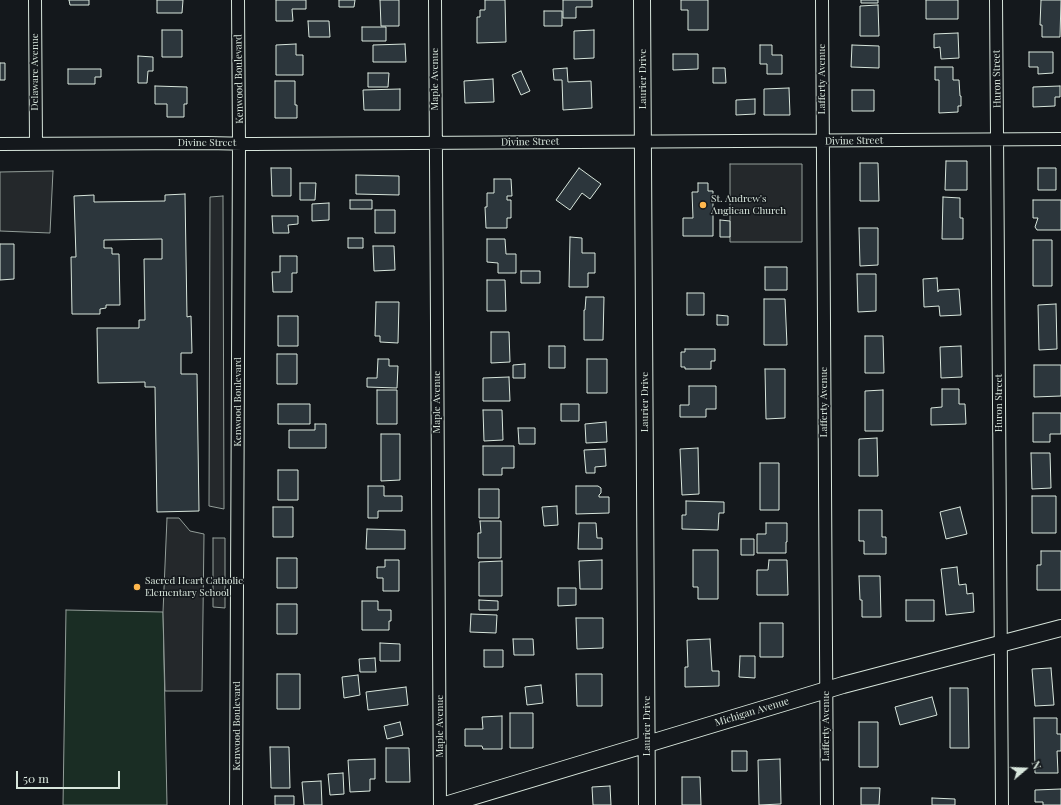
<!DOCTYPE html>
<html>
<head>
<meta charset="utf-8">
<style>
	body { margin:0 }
	#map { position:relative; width:1061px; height:805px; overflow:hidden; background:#14181c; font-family:"Playfair Display",serif }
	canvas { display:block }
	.north { position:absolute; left:1005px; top:749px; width:40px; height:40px; -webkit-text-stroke:3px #14181c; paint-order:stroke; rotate:71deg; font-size:11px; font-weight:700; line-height:16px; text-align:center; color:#d8e6dc }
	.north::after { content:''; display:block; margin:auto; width:14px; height:18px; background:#d8e6dc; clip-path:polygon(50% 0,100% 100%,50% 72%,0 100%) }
	.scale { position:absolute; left:16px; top:771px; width:104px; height:18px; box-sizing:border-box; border:2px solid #d8e6dc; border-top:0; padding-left:5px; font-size:12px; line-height:14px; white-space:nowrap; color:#d8e6dc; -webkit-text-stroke:3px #14181c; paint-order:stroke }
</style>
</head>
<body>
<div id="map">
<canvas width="1061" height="805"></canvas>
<div class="north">N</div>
<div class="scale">50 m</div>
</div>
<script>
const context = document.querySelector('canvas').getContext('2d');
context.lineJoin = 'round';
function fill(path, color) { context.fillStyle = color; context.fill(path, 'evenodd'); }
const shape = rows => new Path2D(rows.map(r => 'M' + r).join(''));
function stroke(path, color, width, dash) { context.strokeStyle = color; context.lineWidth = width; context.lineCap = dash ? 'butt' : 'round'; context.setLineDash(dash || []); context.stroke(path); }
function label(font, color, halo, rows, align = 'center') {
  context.font = font + ' "Playfair Display",serif'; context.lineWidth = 3; context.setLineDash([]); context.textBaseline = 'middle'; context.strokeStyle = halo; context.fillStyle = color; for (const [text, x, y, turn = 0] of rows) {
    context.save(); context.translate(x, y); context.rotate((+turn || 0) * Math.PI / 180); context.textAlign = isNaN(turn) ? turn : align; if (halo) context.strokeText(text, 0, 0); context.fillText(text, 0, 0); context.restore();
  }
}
const green = shape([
	[66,610,163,612,167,805,63,805,66,610]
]);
fill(green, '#1a2d24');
stroke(green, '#939e99', 1);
const parking = shape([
	[730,164,802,164,802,242,730,242,730,164],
	[53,171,50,233,0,231,0,172,53,171],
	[223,196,224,509,209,506,210,197,223,196],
	[167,518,179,518,190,531,204,534,202,691,165,691,163,612,167,518],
	[213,538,225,538,225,608,213,607,213,538]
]);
fill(parking, '#24282b');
stroke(parking, '#939e99', 1);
const building = shape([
	[69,0,89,0,89,5,70,5,69,0],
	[157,0,183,0,182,13,157,13,157,0],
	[276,0,306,0,306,9,292,9,293,21,276,21,276,0],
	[339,0,355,0,354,7,339,7,339,0],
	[380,0,399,0,399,26,381,26,380,0],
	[485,0,505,0,506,42,477,43,477,17,480,17,480,10,485,10,485,0],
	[563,0,592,0,592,7,576,7,576,18,563,18,563,0],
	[681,0,708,0,708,30,688,30,688,10,681,10,681,0],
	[861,0,878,0,878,3,861,3,861,0],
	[926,0,958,0,958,19,926,19,926,0],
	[1041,0,1061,0,1060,37,1042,37,1042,25,1040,25,1041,0],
	[878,5,879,36,860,36,860,6,878,5],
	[544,11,562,11,562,26,544,26,544,11],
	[308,21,329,21,330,37,309,37,308,21],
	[362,27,386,27,386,41,362,41,362,27],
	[162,30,182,30,182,57,162,57,162,30],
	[594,30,594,58,574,59,574,31,594,30],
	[958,33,959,58,941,59,940,47,934,48,934,34,958,33],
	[296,44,296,55,303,55,303,75,276,75,276,45,296,44],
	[405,44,406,62,373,62,373,45,405,44],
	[760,45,772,45,772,55,782,55,782,74,767,74,767,64,760,64,760,45],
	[852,45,879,46,879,68,851,67,852,45],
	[1029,52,1053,52,1053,73,1038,74,1038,67,1029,67,1029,52],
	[673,54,698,54,698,69,673,70,673,54],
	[138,56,153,57,153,71,148,71,147,83,138,83,138,56],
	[0,63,5,63,5,80,0,80,0,63],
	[935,67,953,67,953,80,959,80,960,96,961,96,961,106,958,106,958,112,939,113,939,80,935,80,935,67],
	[567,68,568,82,591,81,592,108,563,110,562,80,554,80,553,69,567,68],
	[713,68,725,68,726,83,713,83,713,68],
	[68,69,101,69,101,77,95,77,95,84,68,84,68,69],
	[521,71,530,91,521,95,512,75,521,71],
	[368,73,389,73,388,87,368,87,368,73],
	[493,79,494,102,465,103,464,81,493,79],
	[275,81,295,81,295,105,297,105,297,118,275,118,275,81],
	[155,86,187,87,187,104,184,104,184,117,167,117,167,104,155,104,155,86],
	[1060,86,1060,97,1055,97,1055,106,1033,107,1033,87,1060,86],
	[789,88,790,115,764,115,764,89,789,88],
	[400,89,400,110,364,110,363,90,400,89],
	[852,90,874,90,874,111,852,111,852,90],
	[755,99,755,114,736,115,736,100,755,99],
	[946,161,967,161,967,190,945,190,946,161],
	[860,163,878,163,879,201,860,201,860,163],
	[271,168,291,168,291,196,272,196,271,168],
	[579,168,601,184,590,199,582,193,570,210,556,200,579,168],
	[1038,168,1056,168,1056,190,1038,190,1038,168],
	[356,175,399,176,399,195,356,194,356,175],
	[494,179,511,179,512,196,507,196,507,200,511,200,511,218,507,218,507,228,486,228,485,207,487,207,487,193,494,193,494,179],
	[300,183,316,183,315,200,300,200,300,183],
	[698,183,708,183,708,191,713,191,713,236,683,236,683,218,693,218,692,192,698,192,698,183],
	[185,194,187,317,191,316,192,353,181,353,181,374,197,374,199,511,157,512,155,387,145,387,145,382,98,383,97,328,139,328,139,320,145,320,144,259,162,259,162,239,104,240,104,248,112,248,112,254,119,254,120,305,106,305,106,308,100,309,100,314,72,314,71,257,76,257,74,196,94,195,94,202,165,201,165,195,185,194],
	[943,197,960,198,960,218,963,218,963,239,942,239,943,197],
	[350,200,372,200,372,209,350,209,350,200],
	[1033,200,1061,200,1061,230,1037,230,1035,227,1038,218,1033,218,1033,200],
	[329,203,329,220,312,221,312,204,329,203],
	[375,210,395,210,395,233,375,233,375,210],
	[272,216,298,216,298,224,288,225,289,233,273,233,272,216],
	[720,220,730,221,730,237,720,237,720,220],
	[859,228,878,228,878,265,860,266,859,228],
	[570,237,582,238,582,253,595,253,595,273,588,273,588,287,569,287,570,237],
	[348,238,363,238,363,248,348,248,348,238],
	[487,239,505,239,506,254,516,254,516,273,498,273,498,263,487,262,487,239],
	[1033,240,1052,240,1052,286,1033,286,1033,240],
	[0,244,14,244,14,279,0,280,0,244],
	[373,246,394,246,395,270,374,271,373,246],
	[280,256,297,256,297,273,292,273,292,292,273,292,272,272,280,272,280,256],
	[765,267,787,267,787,290,765,290,765,267],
	[521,271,540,271,540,283,521,283,521,271],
	[857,274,876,274,876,311,858,312,857,274],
	[937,278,938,292,939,290,959,289,961,315,940,316,939,306,924,307,923,279,937,278],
	[487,280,505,280,506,311,487,311,487,280],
	[687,293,704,293,704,315,687,315,687,293],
	[586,297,604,297,603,340,584,340,584,310,585,310,586,297],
	[764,299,785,299,787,345,764,345,764,299],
	[376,302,399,302,398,343,380,342,380,336,375,336,376,302],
	[1056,304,1057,349,1039,350,1038,305,1056,304],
	[717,315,728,316,728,325,717,325,717,315],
	[278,316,298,316,298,346,278,346,278,316],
	[491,332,509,332,510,362,491,363,491,332],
	[865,336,883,336,884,373,865,373,865,336],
	[549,346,565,346,565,368,549,368,549,346],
	[961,346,962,377,941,378,940,347,961,346],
	[685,349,715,349,715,361,711,361,711,369,685,369,685,367,681,367,681,352,685,352,685,349],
	[277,354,297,354,297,384,277,384,277,354],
	[378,359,389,359,389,366,398,366,397,388,367,387,367,378,377,378,378,359],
	[587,359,607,359,607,393,587,393,587,359],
	[525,364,525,378,513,378,513,365,525,364],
	[1034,365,1061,365,1061,396,1034,397,1034,365],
	[765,369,785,369,785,418,766,419,765,369],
	[509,377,510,401,483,401,483,378,509,377],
	[689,386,716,386,716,409,706,409,706,417,680,417,680,405,689,405,689,386],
	[942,389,959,389,959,404,965,404,966,424,931,425,931,408,942,407,942,389],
	[377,390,397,390,397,424,377,424,377,390],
	[883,390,883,431,865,431,865,391,883,390],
	[278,404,310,404,310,424,278,424,278,404],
	[561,404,579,404,579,421,561,421,561,404],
	[483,410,502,410,503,440,484,441,483,410],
	[1033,413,1061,413,1061,434,1050,434,1050,442,1033,442,1033,413],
	[606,422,607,442,586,443,585,424,606,422],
	[315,424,326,424,326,448,289,448,289,430,315,430,315,424],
	[518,428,535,428,535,444,519,444,518,428],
	[381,434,400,434,400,480,381,481,381,434],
	[877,438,878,476,859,476,859,439,877,438],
	[483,446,514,446,514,468,502,468,502,475,483,475,483,446],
	[698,448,699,494,682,495,680,449,698,448],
	[605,449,606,466,595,467,595,473,586,473,584,450,605,449],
	[1031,453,1050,453,1051,488,1032,489,1031,453],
	[760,463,779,463,779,510,760,510,760,463],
	[278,470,298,470,298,500,278,500,278,470],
	[368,486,384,486,384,496,402,496,402,511,378,511,378,518,368,518,368,486],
	[576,486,598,486,601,488,601,493,599,495,599,497,609,497,609,513,576,514,576,486],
	[479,489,499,489,499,518,479,518,479,489],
	[1032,496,1056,496,1056,533,1032,533,1032,496],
	[686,501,724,502,724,513,719,513,718,530,682,529,682,515,686,515,686,501],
	[557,506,558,525,544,526,542,507,557,506],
	[273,507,293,507,293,537,273,537,273,507],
	[960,507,967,534,946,539,940,512,960,507],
	[859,510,882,510,882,537,886,537,886,554,864,554,864,541,859,541,859,510],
	[480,521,501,521,501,558,478,558,478,533,481,533,480,521],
	[579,523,596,523,597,538,602,538,602,549,578,549,579,523],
	[766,523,787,523,787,542,786,542,786,553,757,553,757,534,766,534,766,523],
	[367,529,405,530,405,549,366,549,367,529],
	[741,539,754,539,754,555,741,555,741,539],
	[693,550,718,550,718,599,698,599,698,587,693,587,693,550],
	[1041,551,1061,551,1061,590,1037,590,1037,565,1041,565,1041,551],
	[277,558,297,558,297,588,277,588,277,558],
	[385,560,399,560,399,591,383,591,383,578,377,578,377,567,385,567,385,560],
	[602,560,602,589,580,589,579,561,602,560],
	[769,560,787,560,788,595,757,595,757,570,768,570,769,560],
	[502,561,502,596,479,596,479,562,502,561],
	[957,567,959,585,966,584,967,594,973,593,974,612,946,615,941,569,957,567],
	[859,576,880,576,881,617,862,617,862,600,860,600,859,576],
	[558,588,576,588,576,605,558,606,558,588],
	[479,600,498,601,498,610,479,610,479,600],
	[906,600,934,600,934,621,906,621,906,600],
	[362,601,378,601,378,610,391,610,391,621,389,621,389,630,362,630,362,601],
	[277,604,297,604,297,634,277,634,277,604],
	[471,614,497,615,496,633,470,632,471,614],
	[576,618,603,618,603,648,577,649,576,618],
	[760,623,783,623,783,657,760,657,760,623],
	[513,639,533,639,534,655,514,655,513,639],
	[710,639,712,671,719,671,719,686,685,687,685,667,688,667,687,640,710,639],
	[380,643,400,644,400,661,380,661,380,643],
	[484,650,503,650,503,667,484,667,484,650],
	[740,656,755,656,755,678,739,677,740,656],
	[375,658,376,672,360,672,359,659,375,658],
	[1051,668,1054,705,1035,706,1032,669,1051,668],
	[277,674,300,674,300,709,277,709,277,674],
	[576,674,602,674,602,706,577,706,576,674],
	[358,675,360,695,344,698,342,677,358,675],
	[541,685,543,703,527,705,525,687,541,685],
	[406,687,408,705,368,710,366,692,406,687],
	[950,688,968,688,969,748,950,748,950,688],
	[932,697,937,715,900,725,895,707,932,697],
	[510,713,533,713,533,748,510,748,510,713],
	[502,716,502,749,483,749,482,746,465,746,465,729,483,729,482,717,502,716],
	[1034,718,1057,718,1057,734,1061,734,1061,751,1057,751,1058,773,1035,773,1034,718],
	[400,722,403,735,387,739,384,726,400,722],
	[859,722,878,722,878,767,859,767,859,722],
	[270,747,289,747,290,788,271,788,270,747],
	[386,748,409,748,410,782,386,782,386,748],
	[732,751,747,751,747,771,732,771,732,751],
	[375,759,375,779,370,779,370,791,350,792,348,760,375,759],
	[780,759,781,804,759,805,758,760,780,759],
	[343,773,344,794,330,795,328,774,343,773],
	[682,777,700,777,701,805,682,805,682,777],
	[321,781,322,805,304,805,302,782,321,781],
	[610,786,611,805,593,805,592,787,610,786],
	[861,788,880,788,879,805,861,805,861,788],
	[1061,789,1061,805,1043,805,1043,802,1035,802,1035,790,1061,789],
	[275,796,294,796,294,805,275,805,275,796],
	[932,798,955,799,955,805,932,805,932,798]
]);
fill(building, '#2c363c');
stroke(building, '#d8e6dc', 1);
const minor = shape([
	[35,0,36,143],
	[435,0,440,805],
	[822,0,827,805],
	[996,0,1002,805],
	[0,144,207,143,253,144,1061,139],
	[236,805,239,144,238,0]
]);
const tertiary = shape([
	[642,0,647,805],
	[445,805,843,685,1061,628]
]);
stroke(minor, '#d8e6dc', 14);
stroke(tertiary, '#d8e6dc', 18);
stroke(minor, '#14181c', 12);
stroke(tertiary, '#14181c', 16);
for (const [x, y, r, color] of [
	[703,205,4,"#ffb74d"],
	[137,587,4,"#ffb74d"]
]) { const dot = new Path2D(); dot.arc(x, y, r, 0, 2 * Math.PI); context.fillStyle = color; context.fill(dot); stroke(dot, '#14181c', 1.5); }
label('10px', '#d8e6dc', '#14181c', [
	["Delaware Avenue",35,72,-90],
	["Kenwood Boulevard",239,79,-91],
	["Maple Avenue",435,79,-90],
	["Laurier Drive",643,79,-90],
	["Lafferty Avenue",822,79,-90],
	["Huron Street",997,79,-91],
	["Divine Street",854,141,-1],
	["Divine Street",530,142,-1],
	["Divine Street",207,143],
	["Kenwood Boulevard",238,402,-90],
	["Maple Avenue",437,402,-90],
	["Laurier Drive",645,402,-90],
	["Lafferty Avenue",824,402,-90],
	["Huron Street",999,403,-90],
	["Michigan Avenue",752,712,-17],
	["Kenwood Boulevard",237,726,-90],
	["Maple Avenue",440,726,-90],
	["Laurier Drive",647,726,-90],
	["Lafferty Avenue",826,726,-90]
]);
label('10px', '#d8e6dc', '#14181c', [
	["St. Andrew's",711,199],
	["Anglican Church",711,211],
	["Sacred Heart Catholic",145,581],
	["Elementary School",145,593]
], 'left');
</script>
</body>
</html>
